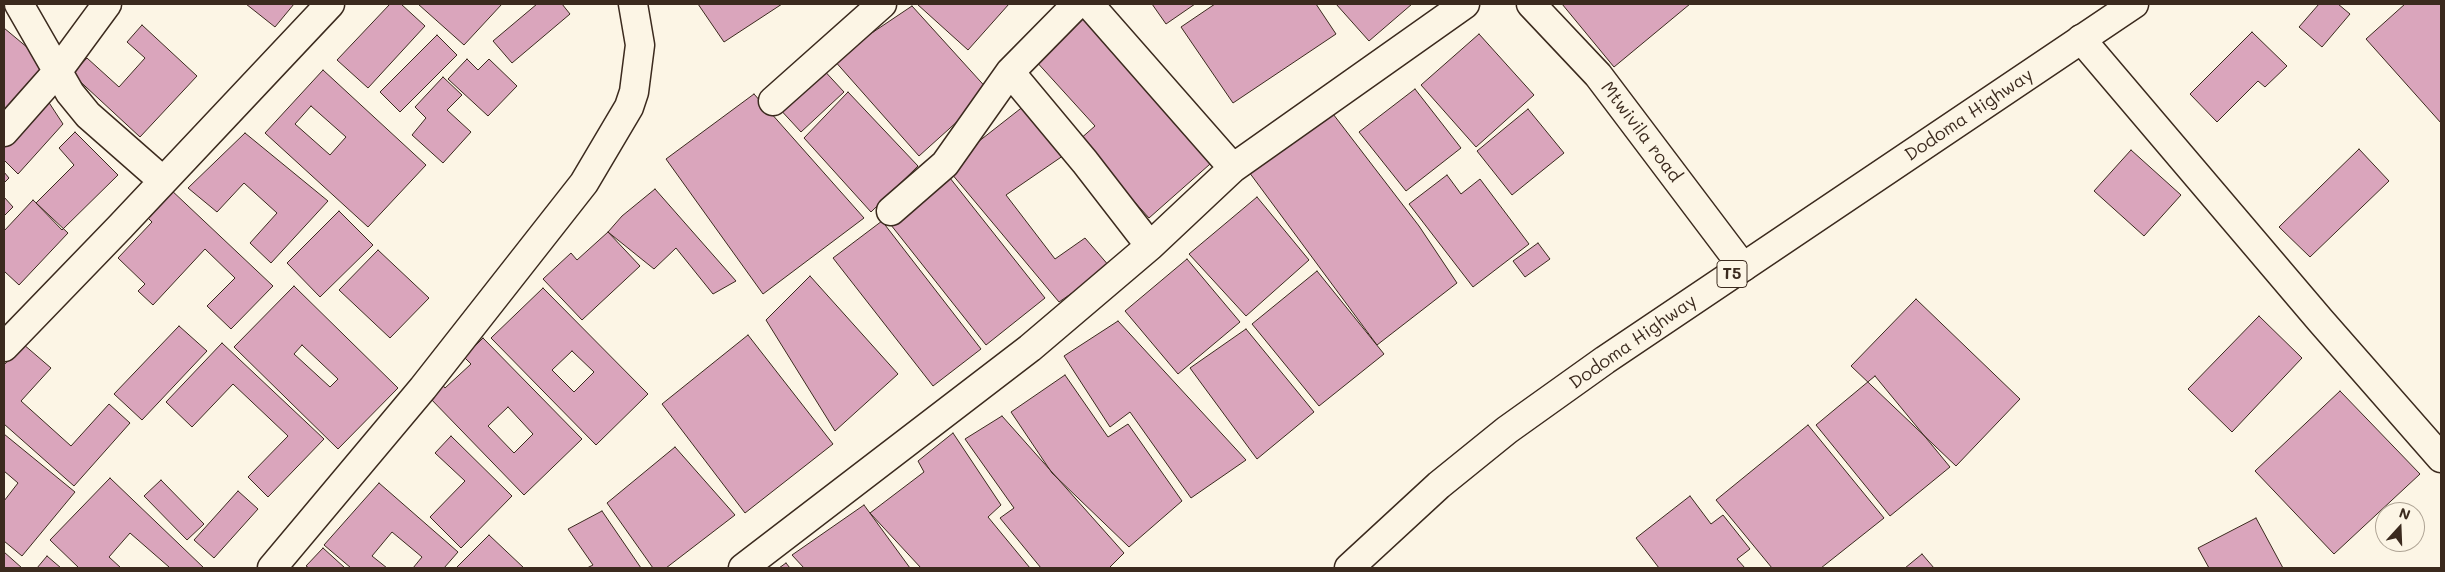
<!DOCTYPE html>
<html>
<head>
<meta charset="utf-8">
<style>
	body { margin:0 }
	#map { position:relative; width:2445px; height:572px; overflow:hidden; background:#fcf5e5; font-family:Mali,sans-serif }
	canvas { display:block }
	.frame { position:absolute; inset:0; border:5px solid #3b2a1e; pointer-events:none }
	.north { position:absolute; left:2375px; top:502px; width:50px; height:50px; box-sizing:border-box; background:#fcf5e5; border:1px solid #afa495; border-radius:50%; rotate:20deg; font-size:14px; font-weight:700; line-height:20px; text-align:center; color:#3b2a1e }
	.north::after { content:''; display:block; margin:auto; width:18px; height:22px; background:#3b2a1e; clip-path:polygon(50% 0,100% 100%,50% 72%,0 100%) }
</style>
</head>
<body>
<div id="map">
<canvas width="2445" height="572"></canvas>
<div class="frame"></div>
<div class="north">N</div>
</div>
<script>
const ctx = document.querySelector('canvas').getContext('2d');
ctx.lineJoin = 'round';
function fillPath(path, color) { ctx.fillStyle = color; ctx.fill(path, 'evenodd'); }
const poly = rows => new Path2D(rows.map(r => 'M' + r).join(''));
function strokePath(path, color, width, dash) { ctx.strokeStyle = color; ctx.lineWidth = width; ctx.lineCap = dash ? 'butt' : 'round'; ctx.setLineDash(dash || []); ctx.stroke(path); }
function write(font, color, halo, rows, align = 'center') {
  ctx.font = font + ' Mali,sans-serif'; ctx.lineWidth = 4; ctx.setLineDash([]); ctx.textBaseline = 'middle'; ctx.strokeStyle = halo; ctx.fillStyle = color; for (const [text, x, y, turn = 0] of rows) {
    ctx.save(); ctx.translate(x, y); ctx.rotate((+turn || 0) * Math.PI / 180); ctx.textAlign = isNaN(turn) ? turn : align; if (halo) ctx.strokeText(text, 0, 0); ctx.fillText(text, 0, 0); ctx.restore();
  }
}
const building = poly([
	[246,4,294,4,275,27,246,4],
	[390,4,401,4,425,26,368,88,337,60,390,4],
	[418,4,502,4,464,45,418,4],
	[537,4,562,4,570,14,512,63,493,41,537,4],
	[698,4,782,4,724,42,698,4],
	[917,4,1009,4,968,50,917,4],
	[1152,4,1195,4,1166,24,1152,4],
	[1215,4,1316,4,1336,34,1233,103,1181,27,1215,4],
	[1336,4,1412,4,1369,41,1336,4],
	[1562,4,1690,4,1614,67,1562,4],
	[2319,4,2338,4,2350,14,2322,47,2299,27,2319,4],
	[2405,4,2441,4,2441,123,2366,39,2405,4],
	[912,6,990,92,919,156,833,59,912,6],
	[1087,11,1218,157,1149,218,1079,140,1095,126,1034,59,1087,11],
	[142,25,197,76,140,137,72,74,87,58,119,87,145,58,127,42,142,25],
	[4,28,46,63,4,114,4,28],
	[2252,32,2287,66,2265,87,2258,81,2217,122,2190,94,2252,32],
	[1479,34,1534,95,1476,147,1421,85,1479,34],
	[437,35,457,55,400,112,380,92,437,35],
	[467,59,478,70,489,59,517,86,488,116,448,79,467,59],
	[820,66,844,92,801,132,777,106,820,66],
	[323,70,426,165,368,227,265,133,323,70],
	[311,106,346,137,330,155,295,124,311,106],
	[443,77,462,95,447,110,471,132,443,163,412,135,426,118,415,107,443,77],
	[1415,89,1461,148,1406,191,1359,132,1415,89],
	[848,92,918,166,871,212,804,138,848,92],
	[754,94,864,218,763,294,666,159,754,94],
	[46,98,63,124,18,174,4,160,4,143,46,98],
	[1029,102,1070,151,1006,195,1055,259,1085,238,1110,267,1059,302,946,167,1029,102],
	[1528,109,1564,153,1512,195,1477,151,1528,109],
	[1330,110,1419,226,1457,283,1377,345,1249,172,1330,110],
	[75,132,118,175,62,230,36,203,74,165,59,148,75,132],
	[245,133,328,201,271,263,250,243,277,213,244,183,217,212,188,188,245,133],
	[2359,149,2389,181,2310,257,2279,227,2359,149],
	[2131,150,2181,195,2144,236,2094,191,2131,150],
	[4,172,9,178,4,183,4,172],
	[946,173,1045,298,986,345,887,220,946,173],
	[1447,175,1461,194,1480,179,1529,244,1473,287,1409,204,1447,175],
	[169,188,273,286,231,329,207,306,235,278,205,249,153,305,138,291,145,284,118,258,152,222,144,214,169,188],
	[655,189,736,281,713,294,676,248,654,269,608,232,622,216,655,189],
	[4,197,13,207,4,216,4,197],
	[1257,197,1309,260,1246,316,1189,254,1257,197],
	[33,200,68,233,19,285,4,271,4,231,33,200],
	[339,211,373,245,320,297,287,263,339,211],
	[882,221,981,349,933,386,833,258,882,221],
	[608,232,640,266,582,320,543,279,571,253,577,260,608,232],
	[1538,243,1550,259,1525,277,1513,261,1538,243],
	[378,250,429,298,390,338,339,290,378,250],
	[1187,259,1240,322,1178,374,1125,311,1187,259],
	[1317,271,1384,354,1319,406,1252,324,1317,271],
	[810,276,898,374,835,431,766,320,810,276],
	[294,286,398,388,338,449,234,347,294,286],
	[302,345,338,379,330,387,294,354,302,345],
	[543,288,648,394,596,445,491,338,543,288],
	[572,351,594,372,574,392,552,370,572,351],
	[1916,299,2020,399,1956,466,1851,366,1916,299],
	[2259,316,2302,358,2232,432,2188,389,2259,316],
	[1118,321,1246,460,1191,498,1130,412,1110,427,1064,356,1118,321],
	[179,326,207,351,142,420,114,394,179,326],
	[1246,329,1314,412,1257,459,1190,368,1246,329],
	[748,335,833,444,745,513,662,404,748,335],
	[483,338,582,439,524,495,428,396,441,383,445,388,471,364,464,357,483,338],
	[508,407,533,434,514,453,488,426,508,407],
	[222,343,324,439,268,497,248,477,288,436,233,384,192,427,166,402,222,343],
	[23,344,51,368,21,401,71,446,109,404,130,423,74,486,4,424,4,365,23,344],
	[1065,375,1108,437,1128,424,1182,501,1129,547,1052,473,1011,412,1065,375],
	[1875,376,1950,467,1890,516,1816,425,1875,376],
	[2340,391,2420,474,2334,554,2255,471,2340,391],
	[1002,416,1124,553,1109,568,1041,568,1000,518,1014,508,965,439,1002,416],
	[1808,425,1884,518,1821,568,1772,568,1716,500,1808,425],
	[953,433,1001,505,988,517,1030,568,921,568,870,513,924,472,918,461,953,433],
	[4,434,75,492,22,556,4,541,4,501,18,483,4,471,4,434],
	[451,436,512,496,461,548,430,517,465,481,435,453,451,436],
	[675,447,735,515,666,568,653,568,607,503,675,447],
	[110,478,204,568,167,568,169,567,130,533,109,557,121,568,79,568,50,540,110,478],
	[161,480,204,524,187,540,144,496,161,480],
	[379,483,458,552,444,568,413,568,422,557,392,532,372,556,387,568,351,568,324,545,379,483],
	[238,491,258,509,214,558,194,540,238,491],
	[1690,496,1711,524,1723,515,1750,549,1737,559,1745,568,1659,568,1636,538,1690,496],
	[864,505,910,568,804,568,792,555,864,505],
	[602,511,641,568,587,568,593,565,568,529,602,511],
	[2256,518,2283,568,2209,568,2198,548,2256,518],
	[489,535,524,568,456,568,489,535],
	[323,548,345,568,309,568,306,566,323,548],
	[4,552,22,568,4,568,4,552],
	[1922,554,1934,568,1905,568,1922,554],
	[47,556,61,568,37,568,47,556],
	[786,563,790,568,779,568,786,563]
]);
fillPath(building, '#daa5bc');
strokePath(building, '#3b2a1e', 1);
const minor = poly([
	[19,4,70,93,88,115,162,180],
	[1089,4,1233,168],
	[1531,4,1598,75,1743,267],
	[2081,39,2320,320,2441,458],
	[1010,72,1085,162,1150,246],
	[773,101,882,4],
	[4,132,57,72,107,4],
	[891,211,945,164,1010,72,1077,4],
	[4,347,120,227,330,4],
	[272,568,423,388,584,183,629,107,634,92,640,45,633,4],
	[743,568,1030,348,1150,246,1233,168,1465,4]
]);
const highway = poly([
	[1349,568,1439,485,1507,430,1605,360,2134,4]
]);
strokePath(minor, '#3b2a1e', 31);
strokePath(highway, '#3b2a1e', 31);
strokePath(minor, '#fcf5e5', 28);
strokePath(highway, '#fcf5e5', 28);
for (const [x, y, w] of [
	[1732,274,30]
]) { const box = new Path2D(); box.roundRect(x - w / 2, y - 13.5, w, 27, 4); ctx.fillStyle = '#fcf5e5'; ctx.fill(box); strokePath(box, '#3b2a1e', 1); }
write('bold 16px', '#3b2a1e', null, [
	["T5",1732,274]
]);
write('18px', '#3b2a1e', '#fcf5e5', [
	["Dodoma Highway",1969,115,-34],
	["Mtwivila road",1641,132,53],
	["Dodoma Highway",1633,342,-35]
]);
</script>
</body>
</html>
